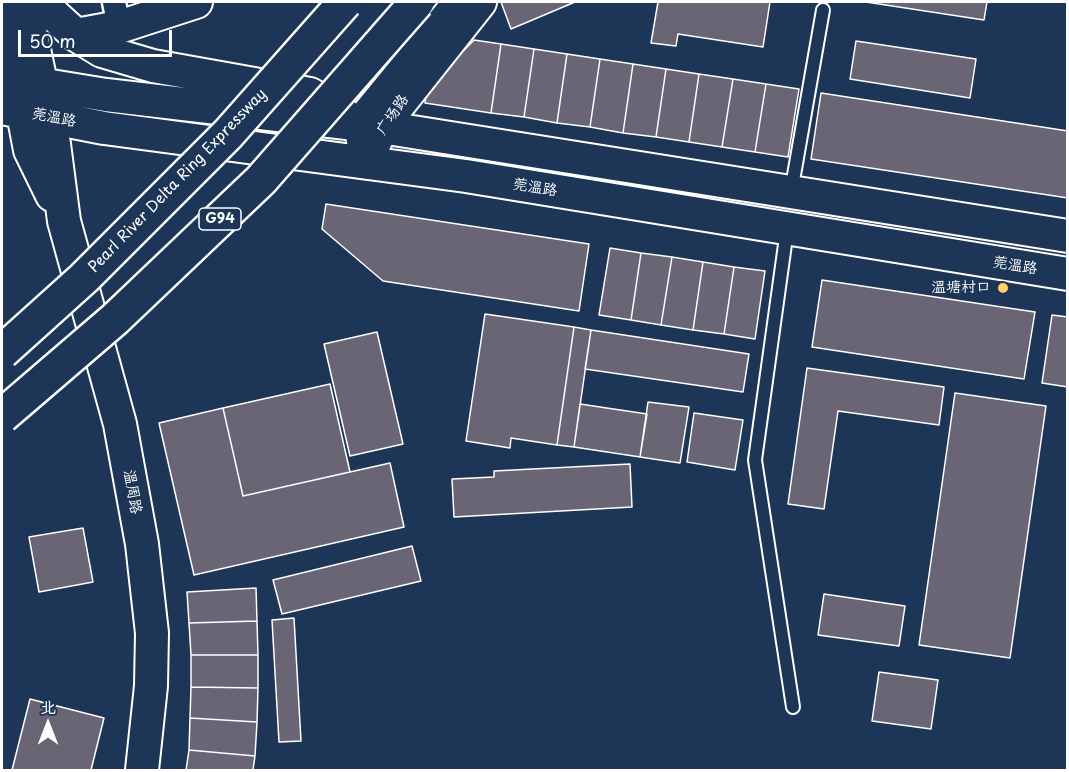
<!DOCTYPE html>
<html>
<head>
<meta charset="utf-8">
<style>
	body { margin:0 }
	#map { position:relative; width:1069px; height:772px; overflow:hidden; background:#1d3557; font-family:"Playpen Sans","LXGW WenKai TC",sans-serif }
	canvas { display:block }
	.frame { position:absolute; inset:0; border:3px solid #fff; pointer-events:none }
	.north { position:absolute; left:18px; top:694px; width:60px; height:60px; -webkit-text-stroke:4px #1d3557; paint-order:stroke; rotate:0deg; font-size:16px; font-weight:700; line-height:24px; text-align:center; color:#fff }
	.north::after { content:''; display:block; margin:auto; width:21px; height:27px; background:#fff; clip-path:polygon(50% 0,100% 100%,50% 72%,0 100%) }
	.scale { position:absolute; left:18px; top:30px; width:154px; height:27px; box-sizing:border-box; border:3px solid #fff; border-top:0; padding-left:8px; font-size:18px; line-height:21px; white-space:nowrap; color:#fff; -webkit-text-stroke:4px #1d3557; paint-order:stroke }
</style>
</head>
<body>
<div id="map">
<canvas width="1069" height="772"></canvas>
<div class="frame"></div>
<div class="north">北</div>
<div class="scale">50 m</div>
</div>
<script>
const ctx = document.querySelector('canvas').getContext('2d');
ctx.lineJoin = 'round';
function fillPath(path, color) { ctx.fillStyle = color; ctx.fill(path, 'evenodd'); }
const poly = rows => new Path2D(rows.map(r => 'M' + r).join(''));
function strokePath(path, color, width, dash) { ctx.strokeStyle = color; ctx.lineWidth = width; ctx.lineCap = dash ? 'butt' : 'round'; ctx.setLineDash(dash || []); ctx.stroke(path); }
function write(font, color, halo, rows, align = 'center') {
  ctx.font = font + ' "Playpen Sans","LXGW WenKai TC",sans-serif'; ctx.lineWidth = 4.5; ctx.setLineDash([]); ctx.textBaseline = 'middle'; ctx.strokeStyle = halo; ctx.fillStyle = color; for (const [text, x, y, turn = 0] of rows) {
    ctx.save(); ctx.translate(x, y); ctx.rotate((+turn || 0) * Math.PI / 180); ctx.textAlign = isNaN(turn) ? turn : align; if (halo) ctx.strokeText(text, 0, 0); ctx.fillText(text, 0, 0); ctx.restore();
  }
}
const building = poly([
	[501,2,575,2,511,29,501,2],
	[658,2,770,2,763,47,678,34,676,46,651,43,658,2],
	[866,2,987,2,984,20,866,2],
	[474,40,501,44,491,113,425,103,427,88,474,40],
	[856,41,976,59,970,98,850,79,856,41],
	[501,44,534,49,524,117,491,113,501,44],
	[534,49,567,54,557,123,524,117,534,49],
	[567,54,600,59,590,127,557,123,567,54],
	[600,59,633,64,623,133,590,127,600,59],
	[633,64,666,69,656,137,623,133,633,64],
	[666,69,699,74,689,142,656,137,666,69],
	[699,74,733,79,722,147,689,142,699,74],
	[733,79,766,84,755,152,722,147,733,79],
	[766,84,799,89,788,157,755,152,766,84],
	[821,93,1068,131,1068,198,811,159,821,93],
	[326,204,589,244,579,311,383,281,322,229,326,204],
	[610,248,641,253,631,320,599,315,610,248],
	[641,253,672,257,661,325,631,320,641,253],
	[672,257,703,262,693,330,661,325,672,257],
	[703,262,734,267,724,334,693,330,703,262],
	[734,267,765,271,755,339,724,334,734,267],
	[822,280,1035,312,1024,379,812,347,822,280],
	[485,314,574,327,557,445,511,438,510,448,466,441,485,314],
	[1052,315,1068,317,1068,387,1042,383,1052,315],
	[574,327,591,330,574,447,557,445,574,327],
	[591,330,749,354,743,392,585,369,591,330],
	[377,332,403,444,350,456,324,344,377,332],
	[807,368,944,387,939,425,838,411,824,509,788,504,807,368],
	[330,384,350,472,243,496,223,408,330,384],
	[955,393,1046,406,1010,658,919,645,955,393],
	[648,402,689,407,680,463,640,457,648,402],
	[580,404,647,414,640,457,574,447,580,404],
	[223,408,243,496,390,463,404,527,194,575,159,423,223,408],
	[694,413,743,420,735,470,687,462,694,413],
	[630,464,632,507,454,517,452,479,494,477,494,471,630,464],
	[83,528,93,582,39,592,29,537,83,528],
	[412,546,421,581,282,614,273,580,412,546],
	[256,588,257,621,189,623,187,592,256,588],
	[824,594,905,606,899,646,818,635,824,594],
	[294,618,301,741,279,742,272,620,294,618],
	[257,621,258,655,191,655,189,623,257,621],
	[191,655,258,655,258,688,191,687,191,655],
	[879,672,938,680,931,729,872,721,879,672],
	[191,687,258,688,257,722,190,718,191,687],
	[30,699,104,718,91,770,12,770,30,699],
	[190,718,257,722,255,756,189,750,190,718],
	[189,750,255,756,253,770,186,770,189,750]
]);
fillPath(building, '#696574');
strokePath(building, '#fff', 1.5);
const lane = poly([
	[791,192,823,10],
	[787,230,755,460,793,707]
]);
const street = poly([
	[114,2,119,27]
]);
const secondary = poly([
	[2,2,30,150,52,195],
	[24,2,54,144,64,221,120,424,142,544,152,633,151,686,142,770],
	[44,2,54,15,76,35,102,51,153,66,310,94,349,118],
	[460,2,360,124,367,163,381,127,480,2],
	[76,35,119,27,196,2],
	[2,78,106,95,381,127,1068,236],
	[2,108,104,128,466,176,1068,274]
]);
strokePath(lane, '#fff', 16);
strokePath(street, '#fff', 27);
strokePath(secondary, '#fff', 36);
strokePath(lane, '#1d3557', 12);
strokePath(street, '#1d3557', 22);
strokePath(secondary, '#1d3557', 32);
const highwayBridge = poly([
	[2,352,84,278,228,134,345,2],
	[2,416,115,319,261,180,417,2]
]);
strokePath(highwayBridge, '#fff', 38, []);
strokePath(highwayBridge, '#1d3557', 33);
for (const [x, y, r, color] of [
	[1003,288,6,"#ffd166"]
]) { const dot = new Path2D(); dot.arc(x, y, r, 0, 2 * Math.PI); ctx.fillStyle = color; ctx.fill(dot); strokePath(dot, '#1d3557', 2); }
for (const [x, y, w] of [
	[220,219,42]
]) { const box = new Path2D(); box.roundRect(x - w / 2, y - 11, w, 22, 4.5); ctx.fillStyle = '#1d3557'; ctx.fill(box); strokePath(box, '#fff', 1.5); }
write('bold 14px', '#fff', null, [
	["G94",220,219]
]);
write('15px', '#fff', '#1d3557', [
	["广场路",393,115,-56],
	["莞温路",54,118,11],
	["Pearl River Delta Ring Expressway",178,181,-46],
	["莞温路",535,188,9],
	["莞温路",1015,266,9],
	["温周路",132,492,80]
]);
write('15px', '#fff', '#1d3557', [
	["温塘村口",991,288]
], 'right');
</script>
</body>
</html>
